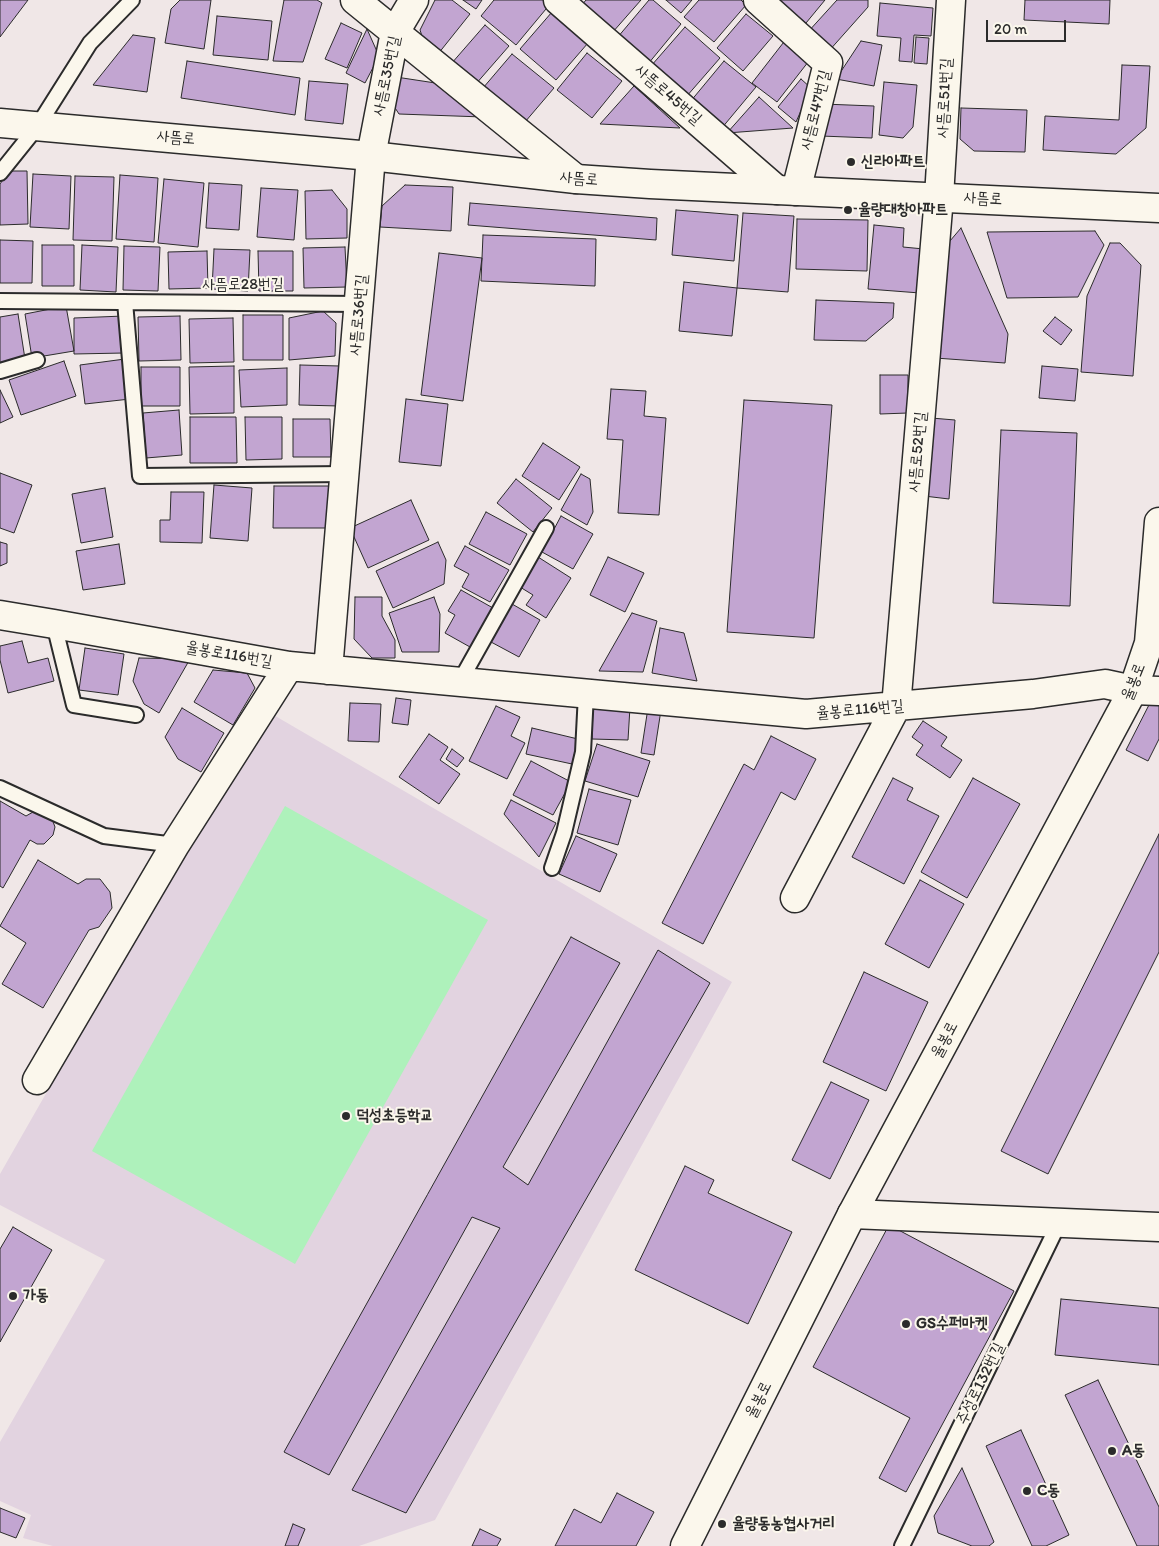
<!DOCTYPE html>
<html>
<head>
<meta charset="utf-8">
<style>
	body { margin:0 }
	#map { position:relative; width:1159px; height:1546px; overflow:hidden; background:#f0e7e7; font-family:Itim,sans-serif }
	canvas { display:block }
	.scale { position:absolute; left:986px; top:20px; width:80px; height:22px; box-sizing:border-box; border:2px solid #2b2b2b; border-top:0; padding-left:6px; font-size:15px; line-height:18px; white-space:nowrap; color:#2b2b2b; -webkit-text-stroke:4px #fbf7ec; paint-order:stroke }
</style>
</head>
<body>
<div id="map">
<canvas width="1159" height="1546"></canvas>
<div class="scale">20 m</div>
</div>
<script>
const ctx = document.querySelector('canvas').getContext('2d');
ctx.lineJoin = 'round';
function fillPath(path, color) { ctx.fillStyle = color; ctx.fill(path, 'evenodd'); }
const poly = rows => new Path2D(rows.map(r => 'M' + r).join(''));
function strokePath(path, color, width, dash) { ctx.strokeStyle = color; ctx.lineWidth = width; ctx.lineCap = dash ? 'butt' : 'round'; ctx.setLineDash(dash || []); ctx.stroke(path); }
function write(font, color, halo, rows, align = 'center') {
  ctx.font = font + ' Itim,"Poor Story",sans-serif'; ctx.lineWidth = 4; ctx.setLineDash([]); ctx.textBaseline = 'middle'; ctx.strokeStyle = halo; ctx.fillStyle = color; for (const [text, x, y, turn = 0] of rows) {
    ctx.save(); ctx.translate(x, y); ctx.rotate((+turn || 0) * Math.PI / 180); ctx.textAlign = isNaN(turn) ? turn : align; if (halo) ctx.strokeText(text, 0, 0); ctx.fillText(text, 0, 0); ctx.restore();
  }
}
fillPath(poly([
	[265,710,732,982,435,1520,359,1546,53,1546,23,1538,31,1515,0,1501,0,1442,105,1260,0,1205,0,1174]
]), '#e2d3e0');
fillPath(poly([
	[285,806,488,920,295,1264,92,1151]
]), '#aef1bb');
const building = poly([
	[0,0,28,0,0,37,0,0],
	[180,0,211,0,204,49,165,43,171,9,180,0],
	[284,0,317,0,322,3,303,62,273,61,284,0],
	[435,0,452,0,470,14,438,54,424,42,420,30,435,0],
	[463,0,482,0,476,9,463,0],
	[494,0,548,0,551,3,516,45,481,16,494,0],
	[586,0,641,0,612,33,581,6,586,0],
	[649,0,653,0,681,24,648,64,617,38,649,0],
	[666,0,692,0,681,13,666,0],
	[699,0,741,0,746,5,714,42,684,17,699,0],
	[777,0,825,0,806,23,777,0],
	[837,0,868,0,868,7,828,52,807,33,837,0],
	[1025,0,1110,0,1109,24,1024,20,1025,0],
	[880,3,933,8,931,36,914,35,912,62,899,61,901,38,877,36,880,3],
	[552,12,588,43,556,80,520,49,552,12],
	[746,14,773,36,743,71,717,48,746,14],
	[217,16,272,21,268,60,213,55,217,16],
	[341,23,362,33,347,68,325,59,341,23],
	[485,25,509,46,475,85,451,64,485,25],
	[685,27,720,58,686,97,651,66,685,27],
	[367,29,379,56,365,83,346,73,367,29],
	[133,35,155,38,147,92,93,85,133,35],
	[916,37,929,38,927,64,914,63,916,37],
	[787,38,812,57,777,102,752,83,787,38],
	[861,41,882,45,874,86,836,79,861,41],
	[587,53,622,81,592,118,557,90,587,53],
	[512,54,554,88,525,122,483,88,512,54],
	[187,61,300,78,295,115,181,98,187,61],
	[724,61,756,87,721,129,690,102,724,61],
	[1122,65,1150,66,1146,128,1116,154,1043,150,1045,116,1119,120,1122,65],
	[396,77,442,84,483,117,399,114,388,97,396,77],
	[801,79,811,88,796,122,778,107,801,79],
	[309,81,348,84,343,124,305,120,309,81],
	[884,82,917,85,913,127,903,138,879,135,884,82],
	[634,86,680,128,600,124,634,86],
	[759,97,793,128,727,133,759,97],
	[823,104,874,106,872,138,821,136,823,104],
	[961,108,1027,110,1025,152,974,151,960,139,961,108],
	[9,171,27,171,28,224,0,225,0,184,9,171],
	[33,174,71,176,69,229,30,227,33,174],
	[120,175,158,178,154,242,116,239,120,175],
	[75,176,114,177,112,241,73,240,75,176],
	[164,179,204,183,198,247,158,243,164,179],
	[209,183,242,185,239,230,206,228,209,183],
	[405,185,453,187,451,231,380,227,382,206,405,185],
	[261,188,298,190,294,240,257,237,261,188],
	[332,190,347,209,347,238,306,239,305,191,332,190],
	[470,203,657,218,656,240,468,225,470,203],
	[676,210,738,215,734,261,672,255,676,210],
	[743,213,794,216,788,292,737,288,743,213],
	[797,219,868,220,867,271,796,269,797,219],
	[874,225,904,228,903,247,924,249,920,293,868,289,874,225],
	[961,228,1008,334,1005,363,935,358,944,248,961,228],
	[1095,231,1104,245,1078,297,1007,298,987,232,1095,231],
	[483,235,596,239,595,286,481,281,483,235],
	[0,240,33,241,32,283,0,283,0,240],
	[1110,243,1120,243,1141,265,1133,376,1081,372,1087,296,1110,243],
	[42,245,74,245,74,286,42,286,42,245],
	[82,245,118,247,116,292,80,290,82,245],
	[124,246,160,247,158,291,123,290,124,246],
	[345,247,347,287,304,288,303,248,345,247],
	[214,249,250,250,248,291,212,289,214,249],
	[207,251,208,288,169,289,168,252,207,251],
	[258,251,293,251,293,291,259,291,258,251],
	[439,253,482,258,463,401,421,395,439,253],
	[684,282,737,288,732,336,679,331,684,282],
	[816,300,894,303,893,318,866,341,814,340,816,300],
	[66,306,74,351,32,358,25,314,66,306],
	[323,311,336,323,335,356,289,360,289,318,323,311],
	[18,314,25,359,0,363,0,317,18,314],
	[243,315,283,315,283,360,243,360,243,315],
	[124,316,124,353,74,354,74,318,124,316],
	[180,316,181,360,139,361,138,317,180,316],
	[1055,317,1072,330,1061,345,1043,331,1055,317],
	[233,318,234,362,190,363,189,319,233,318],
	[125,359,130,399,85,404,80,365,125,359],
	[64,361,76,396,21,415,9,380,64,361],
	[300,365,340,366,339,406,299,405,300,365],
	[234,366,234,413,190,414,189,367,234,366],
	[1042,366,1078,369,1075,401,1039,398,1042,366],
	[141,367,180,367,180,406,141,406,141,367],
	[287,368,287,405,241,407,239,370,287,368],
	[880,375,908,375,908,413,880,414,880,375],
	[611,389,646,391,644,416,666,418,659,515,618,513,623,440,607,439,611,389],
	[0,390,13,417,0,423,0,390],
	[406,399,448,404,441,466,399,462,406,399],
	[744,400,832,405,814,638,727,632,744,400],
	[179,410,182,455,146,458,143,413,179,410],
	[190,417,236,417,237,463,190,463,190,417],
	[245,417,282,417,282,459,246,460,245,417],
	[931,418,955,420,949,499,924,496,931,418],
	[293,419,330,419,331,457,293,457,293,419],
	[1001,430,1077,433,1070,606,993,603,1001,430],
	[543,443,580,467,559,500,522,476,543,443],
	[0,473,32,485,14,533,0,528,0,473],
	[581,474,590,479,593,512,587,525,561,510,581,474],
	[516,479,552,508,533,532,497,503,516,479],
	[214,485,252,488,248,541,210,538,214,485],
	[274,486,329,486,329,528,273,528,274,486],
	[105,488,113,537,81,543,72,494,105,488],
	[171,492,204,492,202,543,160,542,160,520,170,520,171,492],
	[411,500,429,540,368,568,350,528,411,500],
	[486,512,527,534,510,565,469,544,486,512],
	[561,516,593,534,573,569,542,552,561,516],
	[0,542,7,544,7,563,0,566,0,542],
	[438,542,446,560,444,584,393,608,376,571,438,542],
	[119,544,125,584,83,590,76,551,119,544],
	[465,546,509,570,490,602,462,587,469,574,454,566,465,546],
	[538,557,571,578,546,618,526,605,533,595,520,587,538,557],
	[608,557,644,573,625,612,590,595,608,557],
	[461,590,493,608,470,647,445,633,455,615,448,611,461,590],
	[355,597,382,597,382,616,395,640,395,658,372,658,354,639,355,597],
	[434,597,440,614,439,652,402,652,389,613,434,597],
	[512,604,540,620,519,657,491,642,512,604],
	[632,613,657,621,643,672,599,671,632,613],
	[660,628,684,633,697,681,652,673,660,628],
	[22,641,28,663,48,658,54,681,8,693,0,660,0,646,22,641],
	[85,648,124,654,118,695,79,690,85,648],
	[139,658,190,659,159,713,144,704,133,681,139,658],
	[213,670,247,673,255,688,233,725,194,702,213,670],
	[396,698,411,700,408,725,392,723,396,698],
	[1152,699,1159,703,1159,739,1148,761,1126,750,1152,699],
	[350,703,381,704,379,742,348,741,350,703],
	[496,706,520,717,511,736,525,743,507,779,469,761,496,706],
	[593,706,630,707,628,740,592,739,593,706],
	[182,708,224,733,201,772,178,759,165,737,182,708],
	[648,708,661,710,654,755,641,753,648,708],
	[923,721,947,737,941,746,962,760,950,778,916,755,923,745,912,737,923,721],
	[532,728,578,739,572,764,526,754,532,728],
	[429,734,448,747,440,760,460,774,439,804,399,777,429,734],
	[771,736,816,759,795,800,781,792,703,944,662,923,744,764,754,770,771,736],
	[597,744,650,761,638,797,585,781,597,744],
	[452,749,464,758,457,767,446,759,452,749],
	[531,761,571,782,553,815,513,795,531,761],
	[893,778,913,788,907,800,939,816,904,884,852,857,893,778],
	[973,778,1020,804,967,898,921,872,973,778],
	[589,789,631,800,618,845,577,833,589,789],
	[511,800,556,823,539,857,504,814,511,800],
	[0,801,26,816,33,812,45,813,52,819,55,827,53,835,44,844,37,844,30,840,3,888,0,886,0,801],
	[1159,834,1159,952,1048,1174,1001,1151,1159,834],
	[576,836,617,854,600,892,559,874,576,836],
	[38,860,78,884,86,879,100,879,110,892,112,908,99,927,89,930,43,1008,2,984,26,943,0,926,38,860],
	[920,880,964,904,929,968,885,944,920,880],
	[571,937,620,963,503,1167,528,1185,658,950,710,983,406,1513,352,1490,500,1228,472,1217,329,1475,284,1452,571,937],
	[864,972,928,1002,886,1091,823,1062,864,972],
	[831,1082,869,1100,830,1179,792,1160,831,1082],
	[685,1166,714,1180,708,1193,792,1232,748,1324,635,1270,685,1166],
	[889,1225,1014,1291,906,1492,879,1478,910,1418,813,1367,889,1225],
	[13,1227,52,1250,0,1342,0,1249,13,1227],
	[1061,1299,1159,1308,1159,1365,1055,1355,1061,1299],
	[1098,1380,1159,1507,1159,1546,1137,1546,1065,1395,1098,1380],
	[1021,1430,1069,1535,1046,1546,1032,1546,986,1446,1021,1430],
	[962,1468,994,1542,989,1546,972,1546,938,1533,934,1516,962,1468],
	[617,1493,654,1512,636,1546,555,1546,574,1509,601,1523,617,1493],
	[0,1508,25,1518,16,1538,0,1532,0,1508],
	[293,1524,305,1529,298,1546,285,1546,293,1524],
	[480,1529,501,1539,497,1546,472,1546,480,1529]
]);
fillPath(building, '#c2a5d1');
strokePath(building, '#2b2b2b', 1);
const lane = poly([
	[0,173,37,127,90,43,132,0],
	[0,301,360,304],
	[125,302,140,476,345,474],
	[0,371,37,360],
	[54,624,74,705,136,715],
	[459,683,546,528],
	[0,788,104,836,175,845],
	[552,868,564,833,583,752,586,694],
	[902,1546,1059,1223]
]);
const street = poly([
	[355,0,576,179],
	[558,0,777,190],
	[758,0,828,63,796,191],
	[0,615,54,624,289,666,806,714,1033,694,1105,684,1133,690,1159,691],
	[328,670,371,156,395,32,414,0],
	[795,898,896,707,939,197,951,0],
	[37,1080,175,845,289,666],
	[852,1214,1159,1227]
]);
const secondary = poly([
	[0,123,371,156,576,179,650,184,1159,208],
	[685,1546,852,1214,1133,690,1149,643,1159,522]
]);
strokePath(lane, '#2b2b2b', 18);
strokePath(street, '#2b2b2b', 31);
strokePath(secondary, '#2b2b2b', 31);
strokePath(lane, '#fbf7ec', 14);
strokePath(street, '#fbf7ec', 28);
strokePath(secondary, '#fbf7ec', 28);
for (const [x, y, r, color] of [
	[851,162,5,"#2b2b2b"],
	[848,210,5,"#2b2b2b"],
	[346,1116,5,"#2b2b2b"],
	[13,1296,5,"#2b2b2b"],
	[906,1324,5,"#2b2b2b"],
	[1112,1451,5,"#2b2b2b"],
	[1027,1491,5,"#2b2b2b"],
	[722,1524,5,"#2b2b2b"]
]) { const dot = new Path2D(); dot.arc(x, y, r, 0, 2 * Math.PI); ctx.fillStyle = color; ctx.fill(dot); strokePath(dot, '#fbf7ec', 2); }
write('16px', '#2b2b2b', '#fbf7ec', [
	["사뜸로35번길",387,76,-78],
	["사뜸로45번길",668,95,41],
	["사뜸로51번길",945,98,-87],
	["사뜸로47번길",816,110,-76],
	["사뜸로",176,138,5],
	["사뜸로",579,179,5],
	["사뜸로",983,199,3],
	["사뜸로28번길",243,285],
	["사뜸로36번길",359,315,-85],
	["사뜸로52번길",918,452,-85],
	["율봉로116번길",229,655,10],
	["율봉로",1134,682,-68],
	["율봉로116번길",860,710,-5],
	["율봉로",945,1040,-62],
	["주성로132번길",981,1384,-64],
	["율봉로",759,1400,-63]
]);
write('bold 16px', '#2b2b2b', '#fbf7ec', [
	["신라아파트",861,162],
	["율량대창아파트",858,210],
	["덕성초등학교",356,1116],
	["가동",23,1296],
	["GS수퍼마켓",916,1324],
	["A동",1122,1451],
	["C동",1037,1491],
	["율량동농협사거리",732,1524]
], 'left');
</script>
</body>
</html>
